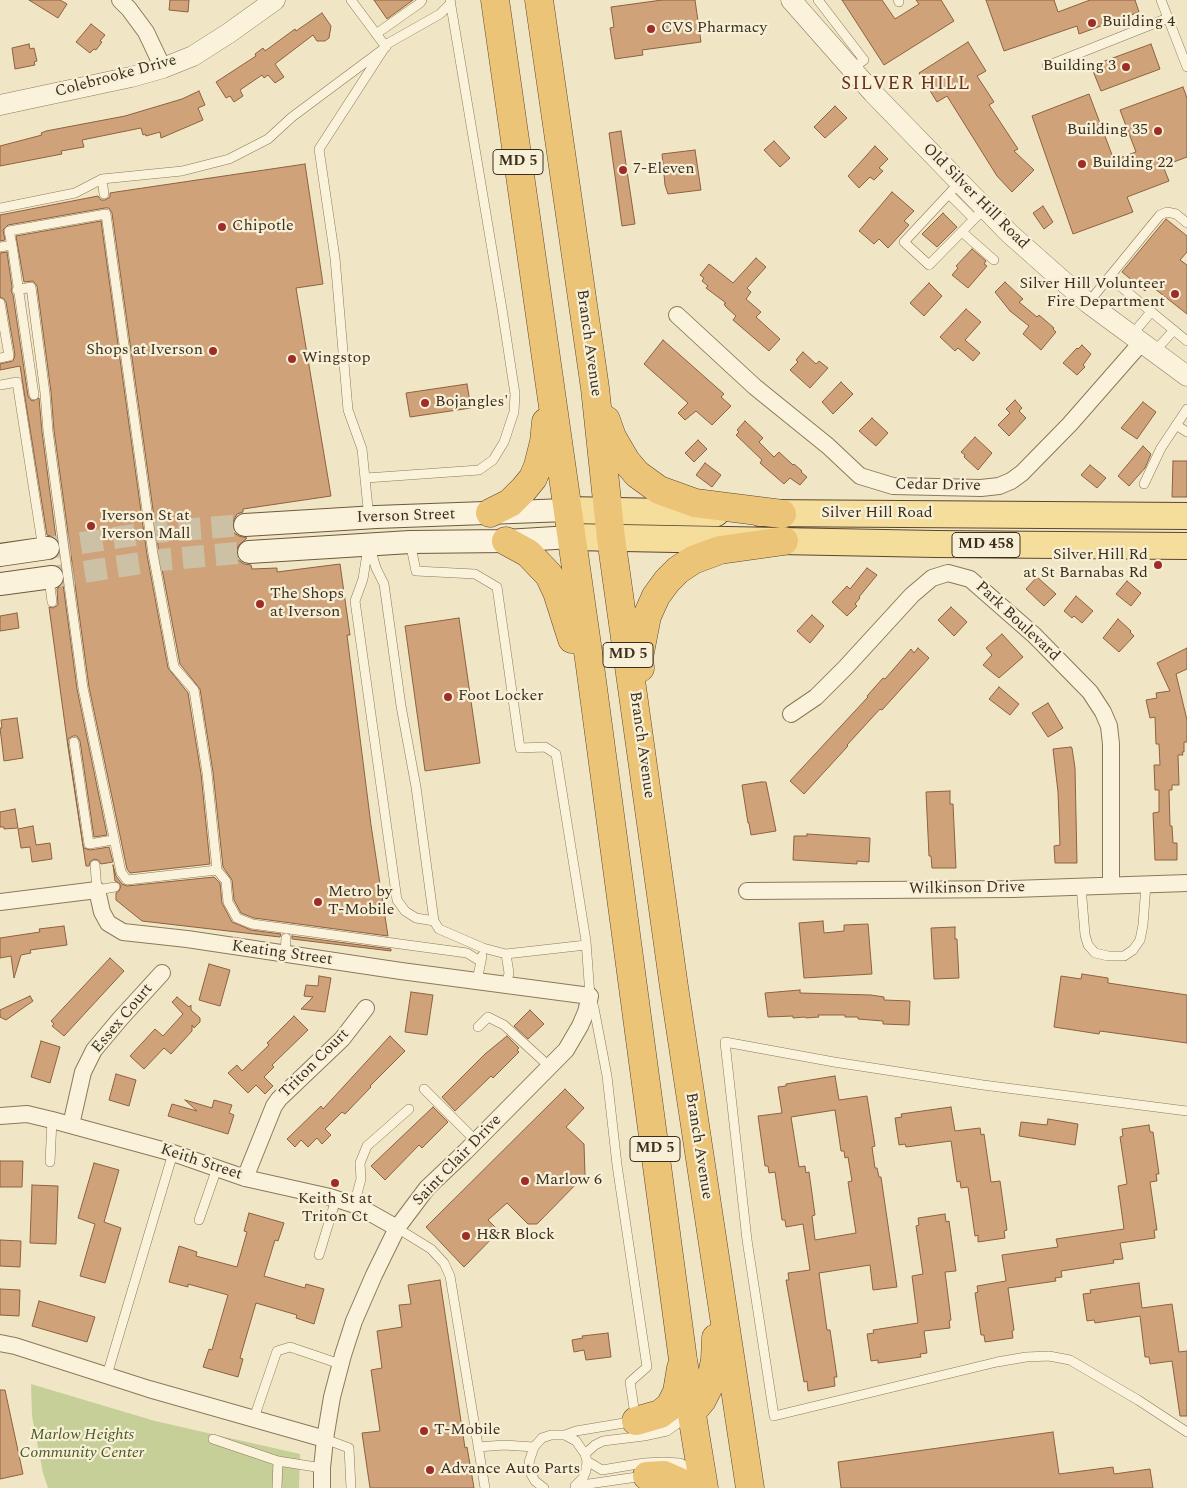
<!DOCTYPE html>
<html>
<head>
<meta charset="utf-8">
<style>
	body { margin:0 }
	canvas { display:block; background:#f0e6c5 }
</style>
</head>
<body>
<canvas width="1187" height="1488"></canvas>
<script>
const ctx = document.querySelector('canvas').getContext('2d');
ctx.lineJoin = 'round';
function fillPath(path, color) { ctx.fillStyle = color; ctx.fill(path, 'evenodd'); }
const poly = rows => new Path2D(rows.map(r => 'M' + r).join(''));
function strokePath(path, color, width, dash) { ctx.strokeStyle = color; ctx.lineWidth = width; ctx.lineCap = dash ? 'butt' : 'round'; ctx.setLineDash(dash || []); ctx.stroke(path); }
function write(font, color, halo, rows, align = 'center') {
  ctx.font = font + ' Spectral,serif'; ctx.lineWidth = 4.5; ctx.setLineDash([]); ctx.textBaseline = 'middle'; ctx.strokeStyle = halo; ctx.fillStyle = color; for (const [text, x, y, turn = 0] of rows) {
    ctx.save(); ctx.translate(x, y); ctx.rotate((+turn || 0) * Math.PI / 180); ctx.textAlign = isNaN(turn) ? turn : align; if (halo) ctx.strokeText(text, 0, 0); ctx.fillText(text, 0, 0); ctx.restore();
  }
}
fillPath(poly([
	[31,1384,155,1421,300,1454,299,1488,48,1488,43,1473,32,1416]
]), '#c6cf98');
const building = poly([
	[29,0,60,0,67,4,58,18,29,0],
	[170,0,189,0,188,12,169,10,170,0],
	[374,0,413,0,387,19,374,0],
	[662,0,695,0,701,42,642,50,643,55,615,59,610,28,614,27,611,7,662,0],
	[842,0,882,0,895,19,919,4,916,0,941,0,954,21,884,65,842,0],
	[986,0,1054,0,1058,12,1090,0,1135,0,1139,12,1079,34,1077,26,1004,51,986,0],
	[322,13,331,26,329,38,325,41,317,41,313,35,275,64,284,77,275,83,268,75,264,78,262,75,240,90,243,96,234,102,230,96,226,98,216,82,256,56,255,54,263,48,265,51,295,29,296,31,322,13],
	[91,24,105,35,100,41,102,42,96,50,94,49,90,53,76,42,91,24],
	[968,42,986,71,977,76,994,102,989,105,1018,149,1014,151,1034,170,1012,192,997,176,947,96,937,102,919,73,968,42],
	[29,44,30,49,34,48,37,61,34,62,35,65,15,69,12,48,29,44],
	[1151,44,1160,69,1101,91,1091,66,1151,44],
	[1183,87,1187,98,1187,157,1163,166,1169,181,1127,197,1133,212,1073,234,1032,116,1089,94,1114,160,1136,152,1120,110,1183,87],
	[199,91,205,105,198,108,203,120,161,138,160,132,146,136,145,134,143,135,141,128,82,140,84,147,61,151,62,154,0,166,0,146,42,135,41,133,46,131,125,116,182,99,199,91],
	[835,106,847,118,825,138,814,127,835,106],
	[621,131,635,224,622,226,609,133,621,131],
	[774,141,790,158,780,167,764,150,774,141],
	[875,146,888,159,879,168,883,171,874,180,870,177,859,188,848,176,875,146],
	[695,150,701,190,668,194,665,185,662,154,695,150],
	[305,164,323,284,296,288,331,496,243,509,243,512,237,514,234,519,232,526,234,533,239,536,247,538,238,546,236,553,238,560,244,564,251,565,252,569,277,568,277,572,340,564,350,635,347,635,371,825,388,936,254,918,241,913,234,900,232,880,223,867,213,772,200,689,180,664,159,553,112,213,109,208,105,208,8,225,3,230,5,240,0,241,0,215,98,196,101,200,105,200,110,197,110,193,116,192,305,164],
	[892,192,914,211,904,221,909,225,888,248,879,239,874,244,859,231,892,192],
	[1043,206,1053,222,1044,229,1033,213,1043,206],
	[943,213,957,227,937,247,922,234,943,213],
	[1166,219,1187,236,1187,252,1180,260,1187,265,1187,314,1150,285,1145,291,1122,272,1166,219],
	[101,221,147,555,168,668,188,693,201,774,210,864,130,873,127,869,89,687,54,430,51,392,37,286,33,281,24,282,16,236,101,221],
	[972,249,986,261,984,264,987,266,968,288,952,275,958,268,956,266,972,249],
	[7,252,12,287,11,291,13,295,28,396,32,401,39,398,42,432,56,538,47,535,20,366,0,370,0,364,13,361,15,355,6,302,4,299,0,297,0,253,7,252],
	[756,258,766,267,747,288,751,292,746,299,761,312,756,317,780,339,769,351,733,320,736,316,726,307,724,304,726,303,706,288,708,286,702,281,704,278,700,275,709,264,733,283,756,258],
	[1005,282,1023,299,1019,302,1037,317,1039,315,1054,328,1053,329,1056,332,1041,350,1023,334,1029,326,1010,311,995,292,1005,282],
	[929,283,942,296,924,316,910,303,929,283],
	[966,309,981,322,965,340,980,353,973,361,958,348,955,351,940,337,966,309],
	[663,340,724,394,721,397,731,406,712,425,696,411,685,420,678,413,688,403,644,364,663,340],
	[1082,345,1091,354,1083,365,1085,367,1077,375,1063,363,1077,348,1078,349,1082,345],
	[803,352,816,364,819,361,828,368,810,388,790,370,798,362,796,360,803,352],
	[841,382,853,394,833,414,822,402,841,382],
	[467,384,471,408,410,417,406,393,467,384],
	[1015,400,1022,408,1019,411,1026,418,1009,436,998,425,1010,413,1006,409,1015,400],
	[1143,402,1156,412,1137,439,1121,428,1143,402],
	[872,418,888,433,876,446,859,431,872,418],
	[745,421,763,438,759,442,774,457,779,452,793,465,794,464,802,471,801,472,807,477,800,485,790,478,784,484,760,463,762,460,736,435,739,432,737,430,745,421],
	[975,437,992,453,978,470,964,457,965,455,961,452,975,437],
	[698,440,707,449,694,462,685,453,698,440],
	[1143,446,1151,454,1145,468,1129,486,1118,476,1143,446],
	[1173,461,1187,461,1187,497,1172,497,1173,461],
	[705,463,721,475,712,487,696,475,705,463],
	[1090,465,1106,478,1097,488,1081,475,1090,465],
	[867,568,877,575,859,597,860,598,855,604,857,606,847,616,832,602,847,586,850,589,867,568],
	[1037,577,1056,594,1044,606,1026,589,1037,577],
	[1127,581,1141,593,1131,606,1116,594,1127,581],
	[63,584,77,689,107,835,94,837,80,741,77,736,73,736,68,739,68,743,83,845,84,848,90,850,109,847,113,862,101,864,98,860,94,859,90,862,89,866,86,866,68,747,49,607,53,608,58,605,57,589,63,584],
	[1076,596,1093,611,1082,623,1074,616,1072,618,1064,611,1076,596],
	[951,607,967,622,954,636,938,620,951,607],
	[17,613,19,628,0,631,0,616,17,613],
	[812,615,824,626,810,643,797,631,812,615],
	[459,618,480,763,425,771,405,626,459,618],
	[1118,619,1131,631,1130,632,1134,636,1119,652,1103,638,1118,619],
	[1002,634,1023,657,999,678,983,665,992,655,986,648,1002,634],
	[918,648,929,658,882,710,880,709,847,745,848,746,804,794,790,781,868,697,867,696,883,678,885,679,911,649,914,653,918,648],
	[1187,648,1187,669,1176,674,1187,720,1187,742,1184,742,1184,752,1182,752,1183,755,1178,755,1179,785,1172,785,1172,790,1169,790,1170,826,1172,826,1173,843,1177,843,1177,860,1155,860,1153,813,1159,812,1159,790,1155,790,1154,765,1160,765,1159,744,1156,744,1155,717,1150,718,1146,700,1157,698,1156,693,1170,691,1157,663,1187,648],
	[999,687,1019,704,1010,715,989,699,999,687],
	[1048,703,1063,728,1048,737,1032,713,1048,703],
	[17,718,23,758,4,761,0,728,2,728,1,720,17,718],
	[1071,747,1072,748,1075,768,1077,863,1055,863,1054,846,1060,845,1058,792,1053,749,1071,747],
	[761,782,766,782,776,831,751,835,749,823,748,823,742,785,761,782],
	[950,791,950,804,953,804,956,868,932,868,931,856,929,856,926,792,950,791],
	[15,809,18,828,4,829,4,827,0,827,0,812,15,809],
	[33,826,36,845,50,843,52,859,32,862,30,847,21,848,18,829,33,826],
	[807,834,870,838,869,862,857,861,857,864,793,860,794,836,807,836,807,834],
	[113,865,116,876,122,884,127,886,214,877,220,883,222,903,232,922,251,930,281,934,280,937,142,921,116,900,116,893,119,891,121,886,119,883,115,881,113,865],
	[823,921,824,933,844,931,844,925,868,924,872,974,804,978,799,923,823,921],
	[64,926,67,945,30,950,31,953,21,955,14,978,11,956,0,958,0,938,40,932,39,929,64,926],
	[955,927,955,939,957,939,959,978,934,979,931,928,955,927],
	[292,936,391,949,391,951,292,939,292,936],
	[110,958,124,971,64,1036,52,1026,54,1024,51,1021,110,958],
	[209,964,230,970,220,1006,199,1000,209,964],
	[1082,974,1108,978,1108,983,1187,995,1187,1043,1100,1031,1099,1034,1054,1027,1061,976,1081,979,1082,974],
	[319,976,331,978,325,1012,301,1009,313,997,304,996,306,985,318,986,319,976],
	[800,990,800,993,871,995,884,997,884,1000,910,1001,909,1025,883,1024,883,1021,858,1019,858,1017,845,1017,845,1015,818,1015,819,1017,806,1018,805,1017,793,1018,793,1016,768,1017,765,993,800,990],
	[411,992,433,995,427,1035,405,1032,411,992],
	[30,996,33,1001,6,1020,0,1017,0,1010,30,996],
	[177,997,189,1007,191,1005,191,1010,200,1018,200,1022,194,1028,192,1025,192,1031,171,1054,164,1048,144,1069,130,1056,155,1029,163,1036,183,1014,172,1002,177,997],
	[530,1010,544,1024,528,1039,514,1026,530,1010],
	[294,1016,308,1030,272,1065,274,1067,264,1077,273,1086,265,1094,256,1085,248,1093,228,1073,237,1065,242,1071,269,1045,267,1043,294,1016],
	[390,1036,405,1051,370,1086,371,1087,345,1114,342,1112,325,1129,331,1135,322,1144,317,1138,308,1147,301,1140,295,1147,287,1139,321,1106,323,1109,390,1036],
	[507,1036,519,1048,517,1050,519,1052,493,1078,491,1076,455,1111,442,1097,485,1054,507,1036],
	[41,1041,60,1047,50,1083,31,1077,41,1041],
	[116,1074,136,1080,129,1106,109,1100,116,1074],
	[835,1076,839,1100,867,1096,875,1146,872,1147,875,1168,877,1168,879,1177,881,1177,897,1287,873,1290,870,1265,819,1273,827,1330,830,1330,837,1377,834,1377,835,1386,808,1391,807,1381,804,1382,786,1280,789,1280,788,1273,810,1270,803,1224,786,1227,785,1220,782,1220,775,1172,769,1173,768,1166,765,1166,758,1116,782,1113,778,1087,786,1086,786,1084,835,1076],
	[835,1110,841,1151,844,1151,845,1158,848,1157,852,1181,848,1182,856,1233,815,1240,812,1216,815,1215,809,1172,806,1173,805,1166,799,1167,791,1117,835,1110],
	[565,1089,584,1108,566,1127,584,1144,585,1175,537,1224,528,1224,507,1203,488,1220,499,1231,464,1267,426,1227,565,1089],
	[185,1100,212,1108,214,1100,232,1105,229,1113,234,1115,228,1134,168,1116,172,1104,197,1111,185,1100],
	[433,1107,448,1122,422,1148,419,1145,385,1180,371,1166,433,1107],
	[951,1107,955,1131,980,1128,981,1135,984,1134,991,1182,1000,1181,1007,1230,1004,1231,1005,1238,978,1242,978,1235,975,1236,968,1187,961,1188,960,1181,957,1182,951,1141,906,1147,905,1144,899,1145,895,1118,902,1117,901,1114,951,1107],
	[1048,1119,1078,1124,1075,1145,1019,1136,1021,1122,1047,1125,1048,1119],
	[1149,1125,1150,1132,1153,1132,1159,1174,1156,1174,1157,1181,1150,1182,1157,1230,1154,1230,1155,1238,1120,1243,1123,1259,1113,1260,1114,1263,1061,1271,1062,1277,1055,1278,1056,1281,1008,1288,1014,1330,1012,1331,1013,1338,985,1342,984,1335,981,1335,975,1293,978,1292,977,1286,1006,1281,1002,1255,1058,1247,1056,1239,1124,1229,1118,1186,1127,1184,1120,1137,1123,1136,1122,1129,1149,1125],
	[0,1161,23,1161,22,1187,0,1187,0,1161],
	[94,1163,119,1170,104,1222,121,1228,105,1283,80,1276,95,1224,78,1218,94,1163],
	[32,1185,58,1186,56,1244,30,1243,32,1185],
	[249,1213,284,1223,278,1241,275,1240,264,1276,305,1288,306,1284,324,1289,314,1324,296,1318,297,1315,256,1303,240,1358,243,1359,238,1377,203,1367,209,1349,212,1350,228,1295,188,1284,188,1287,169,1282,179,1246,197,1252,196,1256,237,1267,247,1232,244,1231,249,1213],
	[945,1214,946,1222,949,1221,956,1271,945,1272,951,1320,949,1321,950,1328,924,1331,927,1353,920,1354,921,1357,878,1363,878,1360,871,1361,867,1334,874,1333,873,1330,918,1323,912,1276,923,1274,916,1226,919,1225,918,1218,945,1214],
	[0,1240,21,1241,20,1267,0,1266,0,1240],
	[440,1280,465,1448,467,1447,474,1488,370,1488,362,1433,380,1431,371,1370,382,1368,377,1331,402,1327,399,1305,411,1304,408,1285,440,1280],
	[1139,1283,1142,1308,1172,1304,1179,1352,1187,1351,1187,1416,1180,1416,1172,1361,1150,1364,1149,1357,1145,1357,1140,1316,1095,1323,1094,1320,1087,1321,1083,1294,1091,1293,1090,1290,1139,1283],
	[0,1289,20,1290,19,1316,0,1315,0,1289],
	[39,1301,95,1317,87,1342,32,1326,39,1301],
	[608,1333,611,1357,586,1360,584,1350,574,1352,572,1340,583,1338,582,1336,608,1333],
	[0,1390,5,1390,23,1474,0,1479,0,1390],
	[1053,1432,1059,1474,1113,1467,1114,1474,1150,1469,1153,1488,841,1488,838,1462,1053,1432]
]);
fillPath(building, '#d0a27a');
strokePath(building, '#8d623f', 1);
strokePath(poly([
	[48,548,154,532,245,525],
	[52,577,160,560,249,552]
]), '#ccc1a4', 22, [22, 11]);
const service = poly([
	[818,0,864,60,852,69],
	[898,0,899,2],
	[1161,0,1187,67],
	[376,34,420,3,422,0],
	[1047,66,1168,18],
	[102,179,104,194],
	[959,183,904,242,929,265,984,209],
	[949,194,974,219],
	[0,208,75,193,102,179,182,171,229,159,268,139,292,117,386,47,351,0],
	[962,232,994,260],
	[12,245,34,395],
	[0,247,12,245,9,231,106,214,153,554,174,667,194,690,207,773,217,870,127,880,121,872,83,688,48,431,45,393,31,287,17,290],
	[1109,277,1187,341],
	[0,303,9,356,0,358],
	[1088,303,1160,215,1167,212,1176,214,1187,223],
	[1131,336,1151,312],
	[1154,352,1174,330],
	[0,385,17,382,43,549],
	[1176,425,1187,432],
	[366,478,479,470,493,460,504,442,514,412,515,394,502,309,450,0],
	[1144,484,1161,448,1187,409],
	[369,518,362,449,348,410,335,258,319,149,387,44,440,14,451,3],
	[410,542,416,571,475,574,497,587,520,748,545,747,556,754,586,941,590,996,594,1008,607,1076,617,1165,647,1367,630,1382,636,1421,576,1431,565,1435,551,1435,542,1438,534,1447,529,1462,531,1474,535,1481,544,1488],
	[369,544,376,568,384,584,401,706,416,787,434,921,439,929,483,948,506,954,586,945],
	[368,547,363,579,355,601,397,900,405,911,416,918,434,921],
	[49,578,52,602],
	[74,742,89,844,113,840],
	[95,865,97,890,115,887],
	[217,870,226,881,228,902,237,918,252,924,467,953,480,961],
	[1081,886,1085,935,1088,945,1095,953,1108,956,1124,956,1133,950,1140,940,1143,925,1146,884],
	[285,954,286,938],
	[506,954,509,973,506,985],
	[477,981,482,956],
	[478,1027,488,1017,504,1025,550,1067],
	[424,1089,476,1141],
	[1187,1111,983,1085,834,1062,725,1042,747,1240,774,1416,997,1362,1026,1357,1049,1356,1070,1360,1138,1400,1187,1432],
	[50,1162,52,1120],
	[354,1205,361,1179,360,1163,367,1146,409,1109],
	[199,1220,217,1168],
	[397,1228,431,1249,444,1263,450,1276,485,1488],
	[319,1255,336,1199],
	[107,1375,173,1153],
	[254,1418,277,1351,290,1347,340,1364],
	[565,1435,576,1441,585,1454,587,1461,586,1471,583,1478,575,1486],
	[213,1439,278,1461,322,1468],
	[325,1439,349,1448,351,1488],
	[478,1447,504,1445,534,1447],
	[585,1454,595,1445,603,1441,644,1436,667,1431,688,1416],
	[587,1461,602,1470,644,1463,663,1462,680,1463,697,1472],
	[575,1486,644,1476],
	[277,1488,278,1461]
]);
const minor = poly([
	[120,0,129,9,146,32,163,68],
	[677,315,755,387,828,446,860,476,893,486,981,488,999,486,1011,481,1022,473,1070,424,1141,343],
	[791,714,816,697,846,667,912,595,932,578,948,573,970,579,1034,635,1090,692,1103,712,1109,726,1111,744,1111,885],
	[747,891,1013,889,1187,883],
	[0,902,97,890,102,912,108,923,123,932,187,939,401,971,590,996,586,1012,580,1026,566,1050,465,1152,427,1188,397,1228,374,1275,354,1321,343,1355,332,1397,325,1439,322,1468,322,1488],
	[0,1116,27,1114,52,1120,173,1153,245,1178,330,1197,358,1206,397,1228],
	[71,1125,83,1072,94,1050,120,1019,162,973],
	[245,1178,274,1106,279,1099,342,1039,366,1008],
	[0,1343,15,1346,149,1389,325,1439]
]);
const tertiary = poly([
	[791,0,873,93,1010,234,1088,303,1187,376],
	[0,105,131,77,163,68,193,56,229,33,275,0]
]);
const secondary = poly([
	[245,525,376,517,567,510],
	[249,552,410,542,506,541,571,537],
	[0,555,48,548],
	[0,584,52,577]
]);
const primary = poly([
	[567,510,716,513],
	[760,513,1187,516],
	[571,537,936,544,1187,546]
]);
const trunk = poly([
	[495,0,590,666,683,1360,704,1488],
	[539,0,595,388,611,538,674,987,750,1488],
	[606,420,612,437,626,461,637,474,659,490,695,503,782,514],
	[490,513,510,503,524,489,533,478,538,466,544,442,546,422],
	[506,541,528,553,549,575,557,592,572,639],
	[640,668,639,657,647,616,656,596,667,581,678,570,693,560,720,550,784,541],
	[692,1412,702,1400,710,1384,715,1360,716,1338],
	[636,1421,660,1414,670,1406,677,1392,681,1368],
	[647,1476,664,1475,682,1483,684,1488]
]);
strokePath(service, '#8d785a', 10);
strokePath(minor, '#8d785a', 18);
strokePath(tertiary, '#8d785a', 21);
strokePath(secondary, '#6f593d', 24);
strokePath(primary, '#5b452e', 28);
strokePath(trunk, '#5b452e', 29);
strokePath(service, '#faf2da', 9);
strokePath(minor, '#faf2da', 16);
strokePath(tertiary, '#faf2da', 20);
strokePath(secondary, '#faf2da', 22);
strokePath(primary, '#f5de9c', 26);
strokePath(trunk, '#ecc478', 28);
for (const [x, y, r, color] of [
	[1092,23,5,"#9f2d27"],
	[651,29,5,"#9f2d27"],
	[1126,67,5,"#9f2d27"],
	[1158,131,5,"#9f2d27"],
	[1082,164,5,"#9f2d27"],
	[623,170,5,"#9f2d27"],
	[222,227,5,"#9f2d27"],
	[1175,294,5,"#9f2d27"],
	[213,351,5,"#9f2d27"],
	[292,359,5,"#9f2d27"],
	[425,403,5,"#9f2d27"],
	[91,526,5,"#9f2d27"],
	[1158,565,5,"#9f2d27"],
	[260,604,5,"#9f2d27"],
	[448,697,5,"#9f2d27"],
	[318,902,5,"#9f2d27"],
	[525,1181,5,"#9f2d27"],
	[335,1183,5,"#9f2d27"],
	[466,1236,5,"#9f2d27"],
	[424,1431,5,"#9f2d27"],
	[430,1470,5,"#9f2d27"]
]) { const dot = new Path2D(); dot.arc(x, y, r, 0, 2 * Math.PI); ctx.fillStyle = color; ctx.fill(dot); strokePath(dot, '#f7efd6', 2); }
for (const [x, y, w] of [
	[518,162,50],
	[986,545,68],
	[628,655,50],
	[655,1149,50]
]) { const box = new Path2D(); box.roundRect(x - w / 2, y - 12.5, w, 25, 4); ctx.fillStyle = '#f7efd6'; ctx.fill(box); strokePath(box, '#3c2f1f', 1); }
write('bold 15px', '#3c2f1f', null, [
	["MD 5",518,162],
	["MD 458",986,545],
	["MD 5",628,655],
	["MD 5",655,1149]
]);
write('16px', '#3c2f1f', '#f7efd6', [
	["Building 4",1102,23],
	["CVS Pharmacy",661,29],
	["Building 3",1116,67,"right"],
	["Building 35",1148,131,"right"],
	["Building 22",1092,164],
	["7-Eleven",633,170],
	["Chipotle",232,227],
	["Silver Hill Volunteer",1165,285,"right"],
	["Fire Department",1165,303,"right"],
	["Shops at Iverson",203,351,"right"],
	["Wingstop",302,359],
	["Bojangles'",435,403],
	["Iverson St at",101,517],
	["Iverson Mall",101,535],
	["Silver Hill Rd",1148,556,"right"],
	["at St Barnabas Rd",1148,574,"right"],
	["The Shops",270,595],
	["at Iverson",270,613],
	["Foot Locker",458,697],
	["Metro by",328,893],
	["T-Mobile",328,911],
	["Marlow 6",535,1181],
	["Keith St at",335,1200,"center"],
	["Triton Ct",335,1218,"center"],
	["H&R Block",476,1236],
	["T-Mobile",434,1431],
	["Advance Auto Parts",440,1470]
], 'left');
write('16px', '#3c2f1f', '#f7efd6', [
	["Colebrooke Drive",116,77,-15],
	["Old Silver Hill Road",975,197,45],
	["Branch Avenue",588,343,82],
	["Cedar Drive",938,486,1],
	["Silver Hill Road",877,514],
	["Iverson Street",406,517,-2],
	["Park Boulevard",1017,622,43],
	["Branch Avenue",641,745,82],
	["Wilkinson Drive",967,889,-1],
	["Keating Street",282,954,8],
	["Essex Court",123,1019,-50],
	["Triton Court",315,1064,-45],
	["Branch Avenue",698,1146,81],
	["Saint Clair Drive",458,1161,-46],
	["Keith Street",201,1163,18]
]);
write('italic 16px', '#495a24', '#f7efd6', [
	["Marlow Heights",82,1436],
	["Community Center",82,1454]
]);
ctx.letterSpacing = '1px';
write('19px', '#6b311c', '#f7efd6', [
	["SILVER HILL",906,85]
]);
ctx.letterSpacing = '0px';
</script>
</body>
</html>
